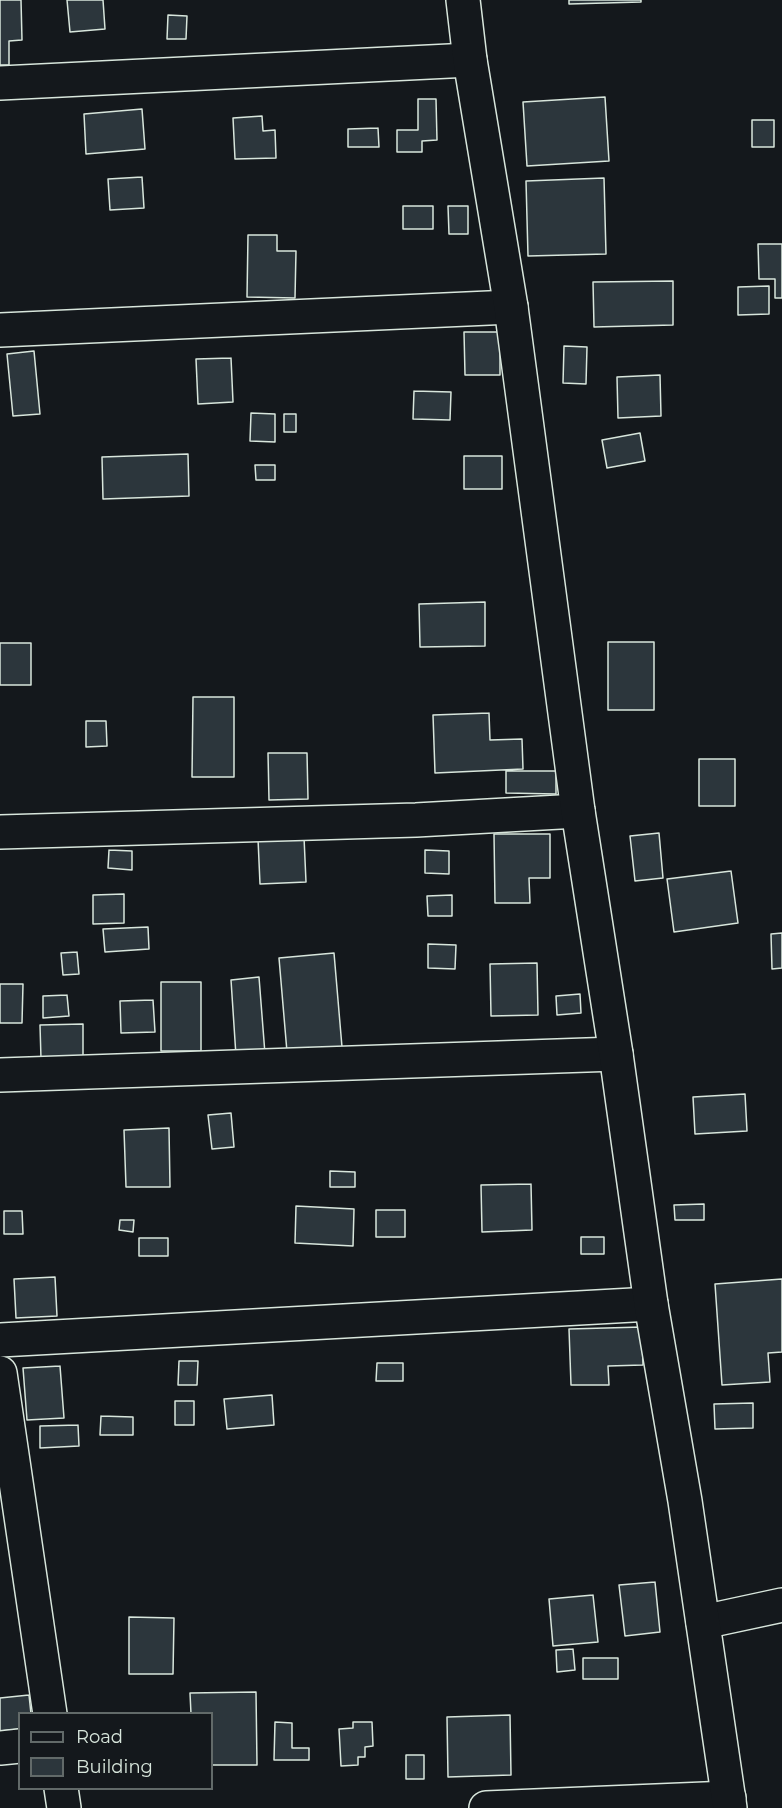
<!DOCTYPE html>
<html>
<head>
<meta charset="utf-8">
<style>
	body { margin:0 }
	#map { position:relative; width:782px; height:1808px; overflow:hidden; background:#14181c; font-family:Montserrat,sans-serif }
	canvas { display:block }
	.legend { position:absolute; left:18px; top:1712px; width:195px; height:78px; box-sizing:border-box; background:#14181c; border:2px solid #626a69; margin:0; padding:8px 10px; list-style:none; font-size:18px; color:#d8e6dc }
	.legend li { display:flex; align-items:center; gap:12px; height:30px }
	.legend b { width:30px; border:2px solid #626a69 }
</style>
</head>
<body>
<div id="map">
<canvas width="782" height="1808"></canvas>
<ul class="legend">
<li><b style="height:8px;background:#14181c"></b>Road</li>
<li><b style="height:16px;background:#2c363c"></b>Building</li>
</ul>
</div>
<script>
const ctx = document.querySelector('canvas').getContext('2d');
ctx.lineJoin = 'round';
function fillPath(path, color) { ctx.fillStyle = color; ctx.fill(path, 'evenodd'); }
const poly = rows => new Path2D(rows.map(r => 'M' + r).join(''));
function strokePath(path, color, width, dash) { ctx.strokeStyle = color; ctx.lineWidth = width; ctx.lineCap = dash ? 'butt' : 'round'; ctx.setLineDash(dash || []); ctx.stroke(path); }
const building = poly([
	[0,0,21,0,22,40,9,41,9,65,0,65,0,0],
	[67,0,103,0,105,29,70,32,67,0],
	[569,0,641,0,641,2,569,4,569,0],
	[168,15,187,16,186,39,167,39,168,15],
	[605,97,609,161,527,166,523,102,605,97],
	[418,99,436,99,437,140,422,141,422,152,397,152,397,130,418,130,418,99],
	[142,109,145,149,86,154,84,114,142,109],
	[262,116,263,131,275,130,276,158,235,159,233,118,262,116],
	[752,120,774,120,774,147,752,147,752,120],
	[378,128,379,147,348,147,348,129,378,128],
	[142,177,144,208,110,210,108,179,142,177],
	[604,178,606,254,528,256,526,181,604,178],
	[403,206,433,206,433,229,403,229,403,206],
	[448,206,468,206,468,234,449,234,448,206],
	[248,235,277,235,277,251,296,251,295,298,247,297,248,235],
	[758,244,782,244,782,298,775,298,775,279,759,279,758,244],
	[673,281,673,325,594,327,593,282,673,281],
	[769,286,769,314,738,315,738,287,769,286],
	[464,332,500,332,500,375,465,375,464,332],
	[564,346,587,347,586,384,563,383,564,346],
	[34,351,40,414,13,416,7,354,34,351],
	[231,358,233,402,198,404,196,359,231,358],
	[660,375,661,416,618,418,617,377,660,375],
	[414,391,451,392,450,420,413,419,414,391],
	[251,413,275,414,275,442,250,441,251,413],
	[284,414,296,414,296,432,284,432,284,414],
	[640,433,645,461,607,468,602,440,640,433],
	[188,454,189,496,103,499,102,457,188,454],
	[464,456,502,456,502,489,464,489,464,456],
	[255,465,275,465,275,480,256,480,255,465],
	[485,602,485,646,420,647,419,604,485,602],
	[608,642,654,642,654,710,608,710,608,642],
	[0,643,31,643,31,685,0,685,0,643],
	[193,697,234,697,234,777,192,777,193,697],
	[489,713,490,740,522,739,523,769,435,773,433,715,489,713],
	[86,721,106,721,107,746,86,747,86,721],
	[268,753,307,753,308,799,269,800,268,753],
	[699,759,735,759,735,806,699,806,699,759],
	[506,771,556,771,556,794,506,793,506,771],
	[659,833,663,878,635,881,630,836,659,833],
	[494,834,550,834,550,878,529,878,530,903,495,903,494,834],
	[304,837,306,882,260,884,258,839,304,837],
	[109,850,132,851,132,870,108,868,109,850],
	[425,850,449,851,449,874,425,873,425,850],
	[731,871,738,923,674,932,667,879,731,871],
	[124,894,124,923,93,924,93,895,124,894],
	[452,895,452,916,428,916,427,896,452,895],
	[148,927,149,949,105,952,103,929,148,927],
	[782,933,782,968,772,969,771,934,782,933],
	[428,944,456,945,455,969,428,968,428,944],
	[77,952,79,974,63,975,61,953,77,952],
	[334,953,342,1047,287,1052,279,958,334,953],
	[537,963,538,1015,491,1016,490,964,537,963],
	[259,977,265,1054,236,1056,231,980,259,977],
	[161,982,201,982,201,1051,161,1051,161,982],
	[0,984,23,984,22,1023,0,1023,0,984],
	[580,994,581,1013,557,1015,556,996,580,994],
	[67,995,69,1016,43,1018,43,996,67,995],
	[153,1000,155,1032,121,1033,120,1001,153,1000],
	[83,1024,83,1059,41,1059,40,1025,83,1024],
	[745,1094,747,1131,695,1134,693,1097,745,1094],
	[231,1113,234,1147,212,1149,208,1115,231,1113],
	[169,1128,170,1187,126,1187,124,1130,169,1128],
	[330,1171,355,1172,355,1187,330,1187,330,1171],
	[531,1184,532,1230,482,1232,481,1185,531,1184],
	[704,1204,704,1220,675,1220,674,1205,704,1204],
	[296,1206,354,1209,353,1246,295,1243,296,1206],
	[376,1210,405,1210,405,1237,376,1237,376,1210],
	[4,1211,22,1211,23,1234,4,1234,4,1211],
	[120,1220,134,1220,133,1232,119,1230,120,1220],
	[581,1237,604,1237,604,1254,581,1254,581,1237],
	[139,1238,168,1238,168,1256,139,1256,139,1238],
	[55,1277,57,1316,16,1318,14,1279,55,1277],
	[782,1279,782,1352,768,1353,770,1382,722,1385,715,1284,782,1279],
	[642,1327,643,1365,608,1366,609,1385,571,1385,569,1329,642,1327],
	[179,1361,198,1361,197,1385,178,1385,179,1361],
	[377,1363,403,1363,403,1381,376,1381,377,1363],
	[60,1366,64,1418,27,1420,23,1368,60,1366],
	[272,1395,274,1425,227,1429,224,1399,272,1395],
	[175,1401,194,1401,194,1425,175,1425,175,1401],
	[753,1403,753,1428,715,1429,714,1404,753,1403],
	[101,1416,133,1417,133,1435,100,1435,101,1416],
	[78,1425,79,1446,40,1448,40,1426,78,1425],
	[655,1582,660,1632,625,1636,619,1585,655,1582],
	[593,1595,598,1642,553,1646,549,1599,593,1595],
	[129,1617,174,1618,173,1674,129,1674,129,1617],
	[573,1649,575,1670,557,1672,556,1650,573,1649],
	[583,1658,618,1658,618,1679,583,1679,583,1658],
	[256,1692,257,1765,212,1765,212,1714,191,1714,190,1693,256,1692],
	[29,1695,31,1714,20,1714,20,1729,0,1731,0,1698,29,1695],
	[510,1715,511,1775,448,1777,447,1717,510,1715],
	[275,1722,292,1723,292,1748,309,1748,309,1760,274,1760,275,1722],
	[353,1722,372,1722,373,1746,365,1747,365,1757,358,1757,358,1765,341,1766,339,1729,353,1728,353,1722],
	[406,1755,424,1755,424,1779,406,1779,406,1755]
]);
fillPath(building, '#2c363c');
strokePath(building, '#d8e6dc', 1.5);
const street = poly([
	[0,83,470,60],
	[0,330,511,307],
	[0,832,416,820,578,811],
	[0,1075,616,1054],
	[0,1340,651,1304],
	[0,1373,50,1714],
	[703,1622,782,1605],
	[0,1748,20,1746],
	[61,1788,64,1808],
	[486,1808,729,1798]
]);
const secondary = poly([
	[463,0,470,60,511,307,578,811,616,1054,651,1304,685,1501,730,1808]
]);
strokePath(street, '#d8e6dc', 36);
strokePath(secondary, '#d8e6dc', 36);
strokePath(street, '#14181c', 33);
strokePath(secondary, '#14181c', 33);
</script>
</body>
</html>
